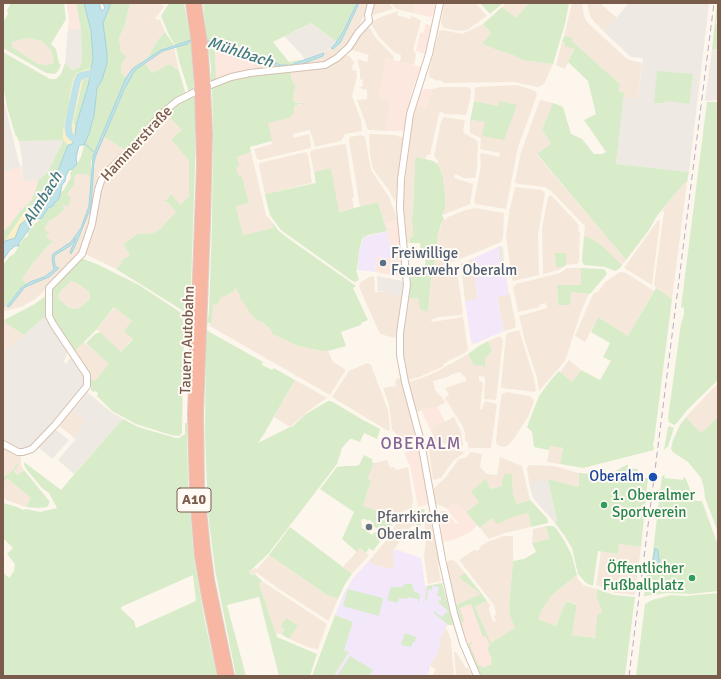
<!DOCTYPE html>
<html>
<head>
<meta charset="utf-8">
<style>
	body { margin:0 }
	#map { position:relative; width:721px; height:679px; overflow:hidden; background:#fdf6ec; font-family:Signika,sans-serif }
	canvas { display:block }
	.frame { position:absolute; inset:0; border:4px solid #7a5c4d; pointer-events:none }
</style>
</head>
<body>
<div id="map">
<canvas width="721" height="679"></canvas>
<div class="frame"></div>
</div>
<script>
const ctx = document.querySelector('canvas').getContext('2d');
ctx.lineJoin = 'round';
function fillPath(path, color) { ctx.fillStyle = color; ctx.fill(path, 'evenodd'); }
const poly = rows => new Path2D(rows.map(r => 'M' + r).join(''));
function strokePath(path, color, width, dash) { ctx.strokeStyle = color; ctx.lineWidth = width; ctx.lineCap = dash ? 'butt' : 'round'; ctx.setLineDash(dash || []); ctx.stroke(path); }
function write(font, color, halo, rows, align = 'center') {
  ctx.font = font + ' Signika,sans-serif'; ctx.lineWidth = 4; ctx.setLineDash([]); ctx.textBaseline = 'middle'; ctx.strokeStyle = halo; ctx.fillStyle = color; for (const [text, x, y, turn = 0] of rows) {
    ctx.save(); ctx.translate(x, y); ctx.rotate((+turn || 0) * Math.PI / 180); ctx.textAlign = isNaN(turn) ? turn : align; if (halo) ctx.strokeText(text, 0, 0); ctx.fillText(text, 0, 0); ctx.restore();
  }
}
fillPath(poly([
	[130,3,159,3,164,7,155,19,160,20,165,32,157,41,147,59,132,69,126,78,121,74,122,62,119,38,125,25],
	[359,3,369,3,359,27,350,43,341,54,324,64,307,65,306,62,323,56,324,53,331,48,333,49,340,43],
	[373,3,389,3,393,9,373,15,371,13],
	[391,3,415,3,413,13,396,9],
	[444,3,479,3,477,5,487,16,467,30,458,31,444,28,441,24],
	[506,3,529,3,516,19,502,7],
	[572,3,582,3,584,16,588,23,626,58,630,60,642,63,638,99,623,97,624,92,619,92,620,84,572,41,564,36],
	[587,3,600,3,617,18,604,32,591,18,589,12],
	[398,11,397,15,410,19,412,16,420,20,421,21,413,50,416,54,414,65,400,62,401,55,394,52,379,37,371,24,373,21,381,17],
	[483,24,491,33,482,44,497,50,513,55,523,60,553,64,544,84,538,87,514,82,443,83,442,81,438,80,437,81,429,77,429,71,439,31,442,30,462,34],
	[367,27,370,28,375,37,394,57,393,60,386,58,379,98,391,100,386,131,368,130,357,100,367,99,367,90,359,88,359,87,362,87,363,80,360,79,360,70,357,59,367,62,369,55,352,50,352,48,363,30],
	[28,38,42,41,51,50,54,63,47,65,38,64,12,47,12,42],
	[562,42,574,48,565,69,556,65],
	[174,47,179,71,170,64,152,73,145,63,163,51],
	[347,55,349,56,354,62,354,64,352,65,353,71,356,70,357,76,352,96,361,120,362,131,345,134,341,141,315,147,310,130,293,134,293,138,309,134,311,146,310,148,260,160,257,159,254,149,272,144,267,123,290,118,293,106,300,105,301,102,297,103,293,101,295,85,292,82,291,73,290,71,329,67,334,64,333,63,342,56,343,57],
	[255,56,274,66,274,68,253,71],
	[517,85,535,91,537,95,518,147,506,209,475,204,474,202,481,166,480,154,482,153,499,157,500,153,480,149,481,139,479,137,470,133,470,122,472,120,485,122,504,140,499,102,498,106,474,101,475,88,477,87],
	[442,87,469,87,471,91,470,100,466,115,444,114,442,111,439,113,430,155,427,155,426,159,420,157,415,160,413,211,411,223,413,224,413,236,410,238,410,243,407,243,403,197,413,118,417,105,425,108,432,89],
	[540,100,553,103,542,129,551,144,537,155,626,260,622,265,588,237,584,236,585,226,551,191,545,187,518,184,515,182,521,152],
	[166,114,182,130,171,139,189,161,189,196,180,205,169,197,164,203,169,204,176,212,169,221,159,230,153,233,138,234,123,244,130,255,120,261,122,263,116,269,85,254,34,300,21,307,5,311,3,310,27,284,22,279,34,262,46,248,53,243,46,237,45,228,49,221,63,211,63,204,66,195,72,187,75,175,78,174,88,174,93,180,96,155,104,137,127,151,150,132],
	[444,117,464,120,465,122,463,129,465,134,475,139,478,142,477,169,475,178,464,178,455,174,454,178,473,184,470,204,442,215,445,209,443,177,438,164,438,161,434,156,441,122],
	[369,134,395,135,403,138,395,202,390,192,373,169,370,155],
	[361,135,365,137,371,170,389,197,398,221,396,220,385,224,378,202,360,207,349,140,350,137],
	[344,144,346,145,354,197,352,198,354,208,338,212,331,168,314,172,310,153,312,150],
	[251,152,266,215,272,222,273,228,243,235,236,206,249,203,242,176,239,177,236,167,237,157],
	[306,152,308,155,311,173,310,173,312,183,265,194,259,165,259,163],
	[684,182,687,182,672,299,656,288,654,285,664,212,662,211],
	[515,187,541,190,544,192,545,193,538,235,539,275,513,281,512,280,506,235,510,208],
	[551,195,579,225,578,231,580,232,579,261,577,264,566,265,559,270,543,274,542,228,548,197],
	[475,208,504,213,503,237,501,242,465,257,432,269,434,267,438,234,443,221,448,217,466,210],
	[658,220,660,221,652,285,624,268],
	[472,259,478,300,465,301,461,264],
	[451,266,455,267,457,271,463,312,462,315,438,317,431,320,432,322,463,317,468,350,466,352,443,364,444,366,419,377,408,380,403,356,403,329,409,298,418,298,424,309,428,312,432,273],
	[567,268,581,268,581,285,557,285,558,305,567,305,571,292,589,294,582,309,565,361,539,391,537,378,525,341,519,316,547,308,546,303,539,305,540,307,518,312,513,287,516,284,560,273],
	[620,272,626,273,654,291,628,336,598,317,585,342,575,336,592,296,595,292,598,292,605,282],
	[374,276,375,292,388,291,403,296,395,338,380,334,359,287,360,283,369,277],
	[71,281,77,283,88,291,90,295,90,299,79,308,74,309,68,307,59,299,58,294],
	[235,288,261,322,272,331,272,334,298,346,323,351,328,351,333,362,345,369,345,371,330,395,208,325,211,324,212,321,213,303,217,305,221,298,233,292],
	[510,294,516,326,515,328,504,331,497,297],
	[115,307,132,321,133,338,120,353,97,329],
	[3,320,24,335,3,353],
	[519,330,534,378,536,391,534,392,503,388,501,387,506,335,508,333],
	[498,337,501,337,503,340,496,400,484,399,485,377,479,376,479,380,483,383,480,409,482,409,485,401,497,404,491,448,468,448,468,442,465,441,465,434,463,427,445,398,449,395,445,388,466,381,466,378,460,372,450,375,450,376,433,381,435,388,434,389,446,402,439,406,416,412,408,382,422,378,436,372,468,354,473,365,485,358,492,351,488,341],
	[84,342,110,364,95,381,91,379,88,371,74,352],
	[569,360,581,370,572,382,560,372],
	[367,363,371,365,388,410,390,429,388,431,332,397,349,371],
	[401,378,414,431,415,436,413,442,403,440,403,439,400,438,392,430,389,405,383,388,396,386,395,381,397,381,396,379],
	[295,380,327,398,311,409,290,427,274,417],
	[716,385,718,388,718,417,701,433,686,417],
	[506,392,530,396,532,398,534,402,528,417,513,440,507,446,502,447,497,445,496,440,501,398,502,394],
	[72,409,86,422,73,437,58,425],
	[454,417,461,431,463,446,432,442,433,435,430,429],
	[3,446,21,457,21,466,24,470,18,475,14,470,17,463,13,470,5,476,3,476],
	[550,446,563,448,560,464,547,462],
	[431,449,445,449,465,452,453,461,441,478,433,480,429,451],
	[470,452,482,454,480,467,487,474,497,475,500,457,522,466,530,500,517,504,513,494,512,475,502,479,502,486,490,489,486,480,472,491,479,502,466,512,454,503,447,509,442,506,436,504,433,492,434,488,445,478,459,459,467,457],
	[387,460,390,468,394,467,396,470,408,467,413,500,412,508,396,514,395,518,389,522,385,517,363,506,371,481,368,478,374,463],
	[529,465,554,466,579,473,579,487,548,479,529,483,527,468],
	[7,477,32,498,26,507,6,500,3,497,3,483],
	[410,512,415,525,411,526,411,527,403,533,405,535,393,550,395,561,394,566,391,569,374,565,369,561,388,538,397,522,398,522,404,519,404,515],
	[429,512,439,563,438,566,441,581,428,584,424,557,426,540,424,520,426,513],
	[528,513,531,527,505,533,489,539,480,528,492,518,513,517],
	[546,526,549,539,532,543,533,529],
	[504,536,513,536,513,561,509,607,510,615,516,628,491,643,475,607,487,601,490,605,489,609,493,622,496,621,494,617,496,614,494,605,459,560,474,550,477,551,480,549,480,547,489,541],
	[619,544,641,547,635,595,615,593,596,585,601,551,618,554],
	[360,548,369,555,352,574,343,567],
	[269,555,327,595,338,599,329,620,327,620,279,589,257,573,251,575,249,572,255,568,257,569],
	[451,560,455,561,465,573,460,577,482,594,456,605,446,563,448,561],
	[577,575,578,579,583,585,597,589,596,596,602,611,601,613,597,615,596,638,572,635,577,604,566,601,556,626,538,619,541,611,552,595],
	[262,581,327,624,318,649,316,649,308,647,289,639,298,626,285,629,281,634,276,634,259,584],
	[446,628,451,640,454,676,432,676,436,669,430,666,436,656,439,648,440,639],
	[454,652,456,652,466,668,468,668,472,676,456,676]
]), '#f5e8da');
fillPath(poly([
	[66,3,76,3,81,29,68,29,69,19],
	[415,3,436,3,433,15,430,17,413,13],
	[426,24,429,25,432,28,425,54,416,51,420,33,423,33],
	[215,47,255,56,253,71,216,80],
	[386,58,421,67,413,87,409,103,405,130,403,131,386,131,391,100,378,98],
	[424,89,432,89,425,108,417,105,420,94],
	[22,166,23,182,38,180,36,189,30,202,21,210,9,226,3,231,3,172],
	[396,220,398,221,403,272,402,276,398,276,375,272,377,257,392,259,391,256,393,256,385,224],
	[437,406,445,422,430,429,421,410],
	[415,446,418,448,420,455,429,501,429,504,418,507,410,466,404,453,409,451,408,447],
	[454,503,466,512,477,525,470,532,456,539,443,542,439,513,440,511,446,511,456,524,458,523,447,509],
	[471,599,491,643,494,664,479,672,468,645,456,605]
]), '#fde8e0');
fillPath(poly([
	[629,3,709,3,689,172,616,164,623,97,638,99,643,58,631,57,604,32],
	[311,23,337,42,324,53,305,60,302,55,284,36,298,30],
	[68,29,81,29,81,30,82,61,79,68,72,70,65,63],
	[712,49,718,50,718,100,705,101],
	[3,97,20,167,3,172],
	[63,139,47,173,38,180,23,182,22,159,19,141],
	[500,246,503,247,504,264,506,266,506,274,500,274,498,247],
	[377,276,402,281,404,283,403,296,388,295,387,291,378,291],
	[47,315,68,350,64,362,66,364,72,356,86,375,86,383,35,445,23,450,17,449,3,441,3,353],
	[87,392,111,412,123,419,74,474,58,460,75,440,73,437,86,422,72,409],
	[55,429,69,440,52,459,38,447],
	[548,479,557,521,555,523,533,498,529,483]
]), '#efe9e4');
fillPath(poly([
	[387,231,393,256,391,256,392,259,377,257,375,272,358,270,359,252,364,237],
	[498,247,500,274,506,274,509,295,497,297,504,331,474,344,471,342,465,301,478,299,472,259],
	[395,549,421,558,425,586,442,583,449,608,448,623,440,639,439,648,436,656,430,666,428,674,425,676,334,676,349,652,343,650,353,622,335,615,344,593,354,577,369,561,374,565,391,569,394,566,393,551]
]), '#f3e8fa');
fillPath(poly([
	[11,3,64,3,66,19,51,44,56,49,59,63,61,65,58,71,55,74,46,73,3,48,3,28,4,26,4,21,8,14,7,10],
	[28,38,42,41,51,50,54,63,47,65,38,64,12,47,12,42],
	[76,3,84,3,91,31,93,59,91,68,77,73,69,99,70,103,64,125,63,139,68,145,59,168,44,192,23,214,3,244,3,231,9,226,21,210,30,202,36,189,38,180,47,173,63,140,19,141,15,134,7,107,3,85,3,52,50,79,56,79,61,74,65,63,72,70,79,68,82,61,81,30],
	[111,3,130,3,125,25,119,38,121,52,127,57,122,62,121,73,126,78,126,79,94,152,91,162,91,180,88,174,78,174,75,175,74,185,66,195,71,196,68,207,63,204,64,208,63,211,53,219,49,221,45,228,45,230,49,233,46,237,53,242,46,248,34,262,22,279,27,284,18,291,3,310,3,265,10,256,14,254,23,239,28,236,29,228,42,218,48,208,53,206,55,202,59,199,61,191,63,191,71,177,70,174,73,167,77,164,81,157,84,145,89,134,93,122,97,88,102,80,103,23],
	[169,3,184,3,191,40,175,45,169,35,161,16],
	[203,3,357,3,337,42,311,23,273,42,289,62,300,60,302,61,285,65,276,64,259,55,223,47,207,40],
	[480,3,503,3,490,14],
	[529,3,569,3,565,24,553,64,523,60,513,55,497,50,482,44,491,33,483,24,502,7,516,18],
	[717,3,717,15,718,16,717,16,716,24,718,25,718,50,712,49],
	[165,32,174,45,165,48,147,59,157,41],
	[564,36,573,38,572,41,620,84,619,92,624,92,616,164,689,172,687,182,684,183,657,216,649,230,626,260,537,154,551,144,542,129,553,103,563,107,571,134,582,139,594,154,602,154,606,152,584,120,596,114,588,81,568,62,574,49,565,46,565,43,562,42],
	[189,42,189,44,191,44,194,90,189,92,179,61,176,47],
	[208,43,215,47,216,80,211,82,211,67],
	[145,63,152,73,170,64,179,71,186,95,127,151,104,137,130,78,135,70],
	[290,71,291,73,292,81,295,85,295,89,294,91,293,101,297,103,303,103,294,106,294,112,290,118,268,123,272,141,250,147,251,152,237,157,239,166,236,167,239,176,242,176,249,203,236,206,243,235,273,228,272,222,278,230,289,239,356,286,353,288,368,320,361,323,361,325,341,332,346,346,328,351,323,351,298,346,272,334,272,331,263,323,254,318,240,298,240,295,235,288,233,292,221,298,217,305,213,304,212,321,211,324,207,322,209,312,212,222,213,135,212,88,235,78,268,73],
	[657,71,693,74,689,104,665,101,664,103,654,103],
	[89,78,88,86,76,126,73,123,83,79],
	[195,95,195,166,190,315,116,269,122,263,120,261,130,255,123,244,138,234,153,233,159,230,176,212,169,204,163,201,167,200,171,194,180,205,189,196,189,161,171,139,182,130,166,114,182,101],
	[474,101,498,106,499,101,517,105,504,140,482,136,485,122,472,120,470,122],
	[707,102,718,102,718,380,688,409,677,423,674,425,669,422,668,418,681,323,684,314,684,308,681,307],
	[418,157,433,161,438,164,443,177,445,196,445,209,442,215,444,219,441,224,438,234,434,267,432,269,428,312,420,309,418,298,409,298,411,282,410,271,424,272,426,257,421,254,420,243,410,243,410,238,413,236,413,224,411,224,413,211,415,160],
	[331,168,339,212,378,202,387,231,368,235,364,237,362,239,359,252,357,270,356,270,359,280,355,282,351,280,281,230,270,215,265,195,265,194,316,183,314,172],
	[584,236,588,237,601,245,622,265,620,268,615,271,605,267,584,265,582,261],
	[555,253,566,253,566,265,563,267,556,267],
	[81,258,99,265,139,285,180,312,183,320,184,332,182,427,182,433,179,436,171,435,136,424,112,411,97,396,98,394,96,391,93,392,91,390,91,379,95,381,109,364,86,343,95,334,100,332,121,352,133,339,124,331,132,321,114,307,97,329,74,352,53,319,51,303,51,288,58,285,63,275,71,271],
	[71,281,77,283,88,291,90,295,90,299,79,308,74,309,68,307,59,299,58,294],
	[581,268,603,269,605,270,607,274,590,294,571,292,570,305,558,305,557,285,581,285],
	[656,288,672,299,654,441,653,444,654,450,583,468,560,464,563,448,550,446,549,450,534,447,532,432,527,427,539,396,550,381,559,371,572,382,581,370,600,380,611,361,603,357,610,343,591,332,598,317,628,336],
	[47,295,47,315,24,335,6,323,4,320,33,305],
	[206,330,263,362,262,365,272,370,274,368,295,380,264,434,258,443,290,427,292,427,306,414,328,401,331,401,363,420,380,429,377,439,364,433,360,442,352,439,350,439,346,443,342,448,337,464,268,554,249,572,251,575,255,574,262,581,259,584,277,637,317,654,310,676,279,676,259,597,227,605,246,676,236,676,215,570,208,513,205,435],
	[488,341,492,351,485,358,485,366,473,365,468,354,479,346],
	[686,417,701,433,718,417,718,532,705,498,704,488,701,478,688,462,673,452,671,449,673,440,680,425],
	[123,419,138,427,176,438,179,438,185,434,185,423,187,423,188,484,194,559,205,622,217,676,3,676,3,572,9,578,14,571,15,564,7,554,13,548,3,538,3,503,17,507,23,510,26,509,40,512,57,508,49,493,42,488,27,470,24,465,24,462,61,490,77,471],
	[193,575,196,601,136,628,134,621,121,609,121,607],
	[670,426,674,428,668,446,664,450,668,427],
	[364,455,372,459,372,462,374,463,368,478,371,481,363,506,375,510,385,517,392,525,373,551,369,548,366,553,360,548,357,552,342,539,354,512,320,489,337,467,346,466,356,466,359,465],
	[362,519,365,519,368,521,369,519,372,522,374,523,372,525,380,531,378,534,375,532,372,535,361,527,362,525,361,521],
	[17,463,18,465,14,471,18,475,24,470,50,502,47,507,37,508,26,507,31,498,7,478,3,483,3,476,5,476,13,470],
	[628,464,628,468,638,469,637,477,648,478,641,547,619,544,618,554,598,551,593,586,586,583,578,574,572,548,564,535,555,523,557,521,548,479,579,487,579,473,594,474,595,477,610,474],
	[504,474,512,474,513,494,517,504,530,500,547,518,548,523,531,527,528,513,513,517,497,524,492,518,480,528,477,525,466,512,479,502,471,491,486,479,490,489,502,486,502,479,504,478],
	[665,475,664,478,683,480,683,477,686,479,694,500,696,501,702,501,718,545,718,591,691,594,668,593,644,596,647,569,651,568,662,476],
	[423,509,425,510,421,520,421,525,417,527,410,512],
	[546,526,553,526,556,528,564,540,572,556,577,575,552,595,541,611,538,619,556,626,566,601,577,605,572,635,595,638,597,615,601,613,602,611,596,596,597,589,614,595,635,597,625,676,481,676,468,644,471,642,473,644,470,645,478,665,480,665,482,668,492,664,491,661,492,660,487,647,490,646,486,636,483,637,471,604,460,608,464,621,462,622,465,633,456,605,481,594,459,577,465,573,482,594,487,601,475,607,491,643,515,628,510,615,509,607,513,561,524,559,536,552,532,543,549,539],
	[290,527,352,574,345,584,338,599,327,595,269,555],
	[442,583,449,608,453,625,448,625,433,612,434,611,442,617,448,611,438,602,439,600,441,601,441,597,437,596,439,587,432,586,432,590,428,589,427,599,428,601,425,599,427,586],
	[404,584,412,584,414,591,420,594,419,602,418,602,418,599,408,597,407,599,399,598,398,603,387,600,391,587,403,587],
	[348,589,383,598,379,616,343,606],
	[718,593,718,676,636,676,645,604,652,600,671,595,686,596],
	[335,615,353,622,344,650,349,652,334,676,312,676],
	[286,618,298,626,289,639,281,634,285,629,281,626],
	[405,633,416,637,415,642,413,642,411,647,401,645],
	[350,656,373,670,369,676,337,676]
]), '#d8ecc9');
fillPath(poly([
	[91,68,89,78,83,79,73,123,76,126,75,136,71,144,68,145,63,139,64,125,70,103,69,99,73,79,77,73],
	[33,204,30,216,20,225,15,238,5,241,23,214]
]), '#fcefc7');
const water = poly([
	[84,3,100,3,100,7,102,11,105,8,103,3,111,3,103,23,107,54,107,63,102,80,97,88,94,116,89,134,84,145,79,145,76,158,77,164,72,169,69,170,66,176,65,181,62,185,59,199,55,202,53,206,48,208,42,218,34,220,30,225,28,231,19,243,19,246,15,246,10,250,3,260,3,244,5,241,15,238,20,225,30,216,33,204,44,192,59,168,68,145,72,144,75,136,76,126,88,86,93,59,91,31,84,3],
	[357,3,359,3,344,35,340,43,333,49,331,48,336,43,343,32,357,3],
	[191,40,191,42,187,44,163,51,135,70,125,88,96,155,94,163,91,207,75,246,71,254,70,252,76,238,70,246,55,255,54,259,55,265,56,267,59,268,49,277,25,287,9,307,7,306,21,288,30,282,44,277,54,270,52,259,53,254,71,242,81,228,89,206,93,156,126,78,132,69,161,50,191,40],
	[207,40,223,47,259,55,280,65,290,65,324,53,323,56,294,67,278,67,258,57,215,47,208,43,207,40],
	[655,549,657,549,658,551,660,567,652,566,655,549]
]);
fillPath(water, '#bfe3e8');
strokePath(water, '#a5d3da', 1);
strokePath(poly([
	[84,143,95,153]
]), '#a5d3da', 1);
strokePath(poly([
	[77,142,69,134,68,126,77,82,80,76,97,72]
]), '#bfe3e8', 7);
const secondary = poly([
	[440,3,429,54,410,114,401,179,400,208,407,285,400,333,400,355,405,382,421,442,442,559,454,613,463,643,477,676],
	[3,444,18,452,23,452,32,449,55,425,87,386,87,375,53,324,49,316,49,288,82,254,92,224,98,190,101,181,106,173,139,141,156,120,166,110,177,101,203,88,231,77,250,73,325,65,337,58,349,47,358,33,369,21,368,15,371,3]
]);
const highway = poly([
	[190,3,195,37,199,87],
	[197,3,203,43,206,84],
	[206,89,208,134,206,222,199,412,200,489,206,550,210,580,230,676],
	[199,92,201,166,192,414,194,495,199,557,206,597,222,676]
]);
strokePath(secondary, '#d6c0b0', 8);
strokePath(highway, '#dad1cd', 10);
strokePath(secondary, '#fff', 6);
strokePath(highway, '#f7b7a3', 8);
strokePath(poly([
	[629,676,714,3]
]), '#b9a8c9', 1, [6, 4]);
const highwayBridge = poly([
	[206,84,206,89],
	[199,87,199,92]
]);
strokePath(highwayBridge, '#dad1cd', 10, []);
strokePath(highwayBridge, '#f7b7a3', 8);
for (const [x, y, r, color] of [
	[383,263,4,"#5c6f8a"],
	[653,477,5,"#1a4fb4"],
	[604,505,4,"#2e9e5b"],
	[369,527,4,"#6b7280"],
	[692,578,4,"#2e9e5b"]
]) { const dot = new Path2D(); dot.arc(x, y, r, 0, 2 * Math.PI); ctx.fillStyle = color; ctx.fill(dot); strokePath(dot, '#fffaf3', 1.5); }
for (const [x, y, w] of [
	[194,500,34]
]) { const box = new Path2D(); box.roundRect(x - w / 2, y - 12, w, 24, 3); ctx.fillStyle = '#fffaf3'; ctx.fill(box); strokePath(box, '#7a5c4d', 1); }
write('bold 14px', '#7a5c4d', null, [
	["A10",194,500]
]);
write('15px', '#7a5c4d', '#fffaf3', [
	["Hammerstraße",137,144,-47],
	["Tauern Autobahn",188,340,-88]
]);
write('15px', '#4e5e75', '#fffaf3', [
	["Freiwillige",391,254],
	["Feuerwehr Oberalm",391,271]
], 'left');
write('15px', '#164399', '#fffaf3', [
	["Oberalm",644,477]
], 'right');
write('15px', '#27864d', '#fffaf3', [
	["1. Oberalmer",612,496],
	["Sportverein",612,513],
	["Öffentlicher",684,569,"right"],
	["Fußballplatz",684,586,"right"]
], 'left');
write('15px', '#5b616d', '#fffaf3', [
	["Pfarrkirche",377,518],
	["Oberalm",377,535]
], 'left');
write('italic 16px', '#437c86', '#fffaf3', [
	["Mühlbach",240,53,18],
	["Almbach",43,199,-58]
]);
ctx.letterSpacing = '1px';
write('17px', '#846695', '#fffaf3', [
	["OBERALM",421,445]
]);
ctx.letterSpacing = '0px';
</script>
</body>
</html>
